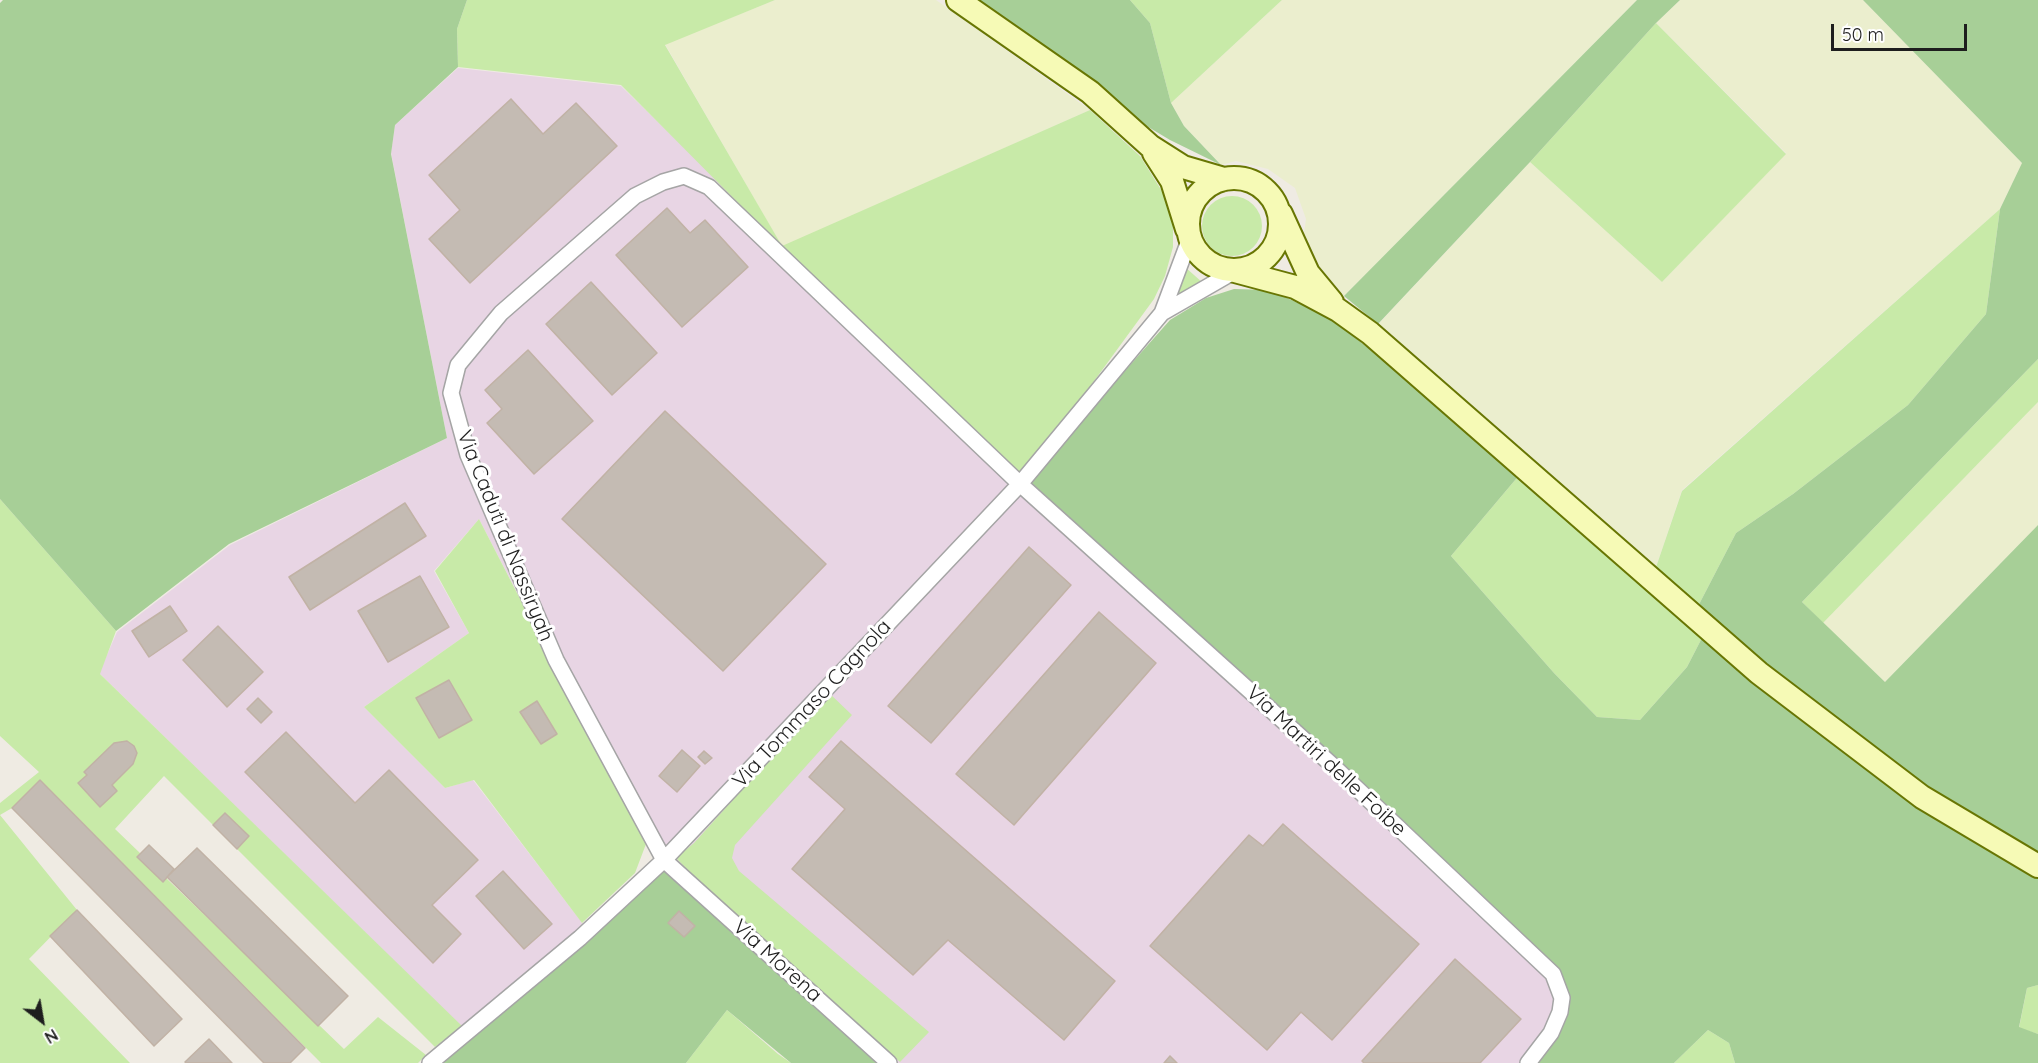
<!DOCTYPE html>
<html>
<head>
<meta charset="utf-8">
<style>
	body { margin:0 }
	#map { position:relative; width:2038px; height:1063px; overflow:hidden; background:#efebe3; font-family:Quicksand,sans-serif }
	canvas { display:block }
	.north { position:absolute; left:12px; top:991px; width:60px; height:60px; -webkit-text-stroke:4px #fff; paint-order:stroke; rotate:149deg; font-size:16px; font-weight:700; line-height:24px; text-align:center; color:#1e1e1e }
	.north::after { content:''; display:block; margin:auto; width:21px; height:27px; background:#1e1e1e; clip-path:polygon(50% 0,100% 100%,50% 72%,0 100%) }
	.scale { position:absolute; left:1831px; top:24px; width:136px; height:27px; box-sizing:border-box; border:3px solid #1e1e1e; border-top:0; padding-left:8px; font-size:18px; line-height:21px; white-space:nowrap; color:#1e1e1e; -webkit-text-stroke:4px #fff; paint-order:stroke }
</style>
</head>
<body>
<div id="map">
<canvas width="2038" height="1063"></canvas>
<div class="north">N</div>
<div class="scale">50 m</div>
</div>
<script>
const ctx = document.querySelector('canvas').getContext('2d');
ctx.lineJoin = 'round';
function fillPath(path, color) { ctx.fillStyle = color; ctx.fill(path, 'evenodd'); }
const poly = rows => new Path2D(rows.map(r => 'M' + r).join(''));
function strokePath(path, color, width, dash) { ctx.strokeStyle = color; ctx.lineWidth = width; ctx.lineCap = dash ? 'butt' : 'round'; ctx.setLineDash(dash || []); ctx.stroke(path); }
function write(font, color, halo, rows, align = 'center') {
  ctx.font = font + ' Quicksand,sans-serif'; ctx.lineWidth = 6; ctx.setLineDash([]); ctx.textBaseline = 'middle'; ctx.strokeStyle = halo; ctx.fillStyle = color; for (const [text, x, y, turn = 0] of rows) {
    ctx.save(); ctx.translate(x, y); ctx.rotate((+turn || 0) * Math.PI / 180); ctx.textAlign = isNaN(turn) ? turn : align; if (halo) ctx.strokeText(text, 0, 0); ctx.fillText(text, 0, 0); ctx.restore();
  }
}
fillPath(poly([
	[458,68,621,86,1027,480,1558,974,1567,999,1563,1025,1531,1063,881,1063,647,844,479,519,434,571,469,633,364,707,445,788,473,780,593,937,472,1037,99,673,117,632,230,545,447,438,391,153,395,125]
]), '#e8d5e4');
fillPath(poly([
	[775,0,936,0,1090,110,782,247,665,44],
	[1282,0,1637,0,1344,296,1320,269,1303,241,1306,219,1295,188,1268,169,1236,161,1221,165,1184,126,1171,103],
	[1680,0,1863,0,2022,163,2000,209,1682,490,1652,579,1370,333,1530,162,1662,282,1786,153,1656,23],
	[2038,402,2038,525,1885,682,1823,623]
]), '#ebeece');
fillPath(poly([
	[467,0,775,0,665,45,782,246,1090,110,1140,156,1165,196,1173,224,1173,247,1165,276,1154,299,1024,477,782,247,621,85,458,67,457,29],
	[1130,0,1282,0,1171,103,1150,23],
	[1656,23,1786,154,1662,282,1530,162],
	'1202 226a30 30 0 1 1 60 0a30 30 0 1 1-60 0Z',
	[2000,209,1986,314,1908,405,1793,494,1736,533,1693,616,1652,579,1682,491],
	[1185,267,1203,283,1173,301],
	[2038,359,2038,402,1823,623,1802,602],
	[1521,473,1704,634,1687,667,1640,720,1597,717,1554,673,1451,556],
	[0,499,116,631,100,674,462,1026,435,1047,164,776,115,829,344,1049,378,1017,426,1055,418,1063,321,1063,40,780,12,808,0,815,77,910,29,959,130,1063,0,1063,0,803,39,772,0,736],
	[479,519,646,844,635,873,582,923,474,780,445,788,364,707,469,633,435,571],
	[829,693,852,715,735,845,732,858,739,871,929,1032,900,1062,700,883,676,858,694,843],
	[2038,985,2038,1034,2019,1028,2027,988],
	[727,1010,778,1054,791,1063,686,1063],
	[1708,1030,1729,1043,1735,1063,1674,1063]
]), '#c8eaa8');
fillPath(poly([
	[3,0,467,0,457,29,458,67,395,125,391,154,447,438,229,544,116,631,0,499,0,3],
	[969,0,1130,0,1150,23,1171,103,1184,126,1221,165,1170,140,1140,122],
	[1637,0,1680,0,1656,23,1530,162,1378,324,1344,296],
	[1863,0,2038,0,2038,359,1802,602,1885,682,2038,525,2038,866,1922,797,1693,616,1736,533,1793,494,1908,405,1986,314,2000,209,2022,163],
	[1234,289,1269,290,1330,317,1521,473,1451,556,1554,673,1597,717,1640,720,1687,667,1704,634,2038,874,2038,985,2027,988,2019,1027,2038,1034,2038,1063,1735,1063,1729,1043,1708,1030,1674,1063,1531,1063,1563,1024,1568,998,1558,974,1028,480,1170,320,1206,298],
	[665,869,880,1063,791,1063,727,1010,686,1063,441,1063,593,937]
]), '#a7cf97');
const building = poly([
	[511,99,543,134,576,103,617,146,470,283,429,239,460,210,429,175,511,99],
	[667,208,690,233,705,220,748,267,682,327,616,255,667,208],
	[591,282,657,353,612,395,546,324,591,282],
	[528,350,593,421,534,474,487,423,502,409,485,390,528,350],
	[665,411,826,564,723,671,562,519,665,411],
	[405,503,426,536,310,610,289,577,405,503],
	[1029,547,1071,585,931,743,888,706,1029,547],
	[420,576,449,627,388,662,358,611,420,576],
	[170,606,187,631,149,657,132,631,170,606],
	[1099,612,1156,663,1014,825,956,774,1099,612],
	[218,626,263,672,227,707,183,660,218,626],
	[449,680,472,720,439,738,416,698,449,680],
	[258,698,272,712,261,723,247,709,258,698],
	[537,701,557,734,541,744,520,712,537,701],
	[286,732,355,803,389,770,478,860,432,905,461,934,433,963,245,772,286,732],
	[127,741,134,746,137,753,133,764,112,785,117,791,100,807,78,783,87,775,84,772,114,743,127,741],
	[841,741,1115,981,1064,1040,948,940,913,975,792,869,845,809,809,777,841,741],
	[682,750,700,766,677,792,659,776,682,750],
	[704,751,712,758,705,764,698,757,704,751],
	[40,780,305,1048,290,1063,264,1063,12,808,40,780],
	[225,813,249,836,237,849,213,825,225,813],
	[1283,824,1419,944,1332,1040,1301,1012,1267,1050,1150,946,1249,835,1263,846,1283,824],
	[149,845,174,869,163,882,137,857,149,845],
	[197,848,348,996,318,1026,167,877,197,848],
	[503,871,552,924,524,949,476,896,503,871],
	[77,910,182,1019,154,1046,50,936,77,910],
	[679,911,695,926,684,937,668,923,679,911],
	[1455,959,1521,1019,1480,1063,1364,1063,1362,1061,1455,959],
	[209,1039,232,1063,186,1063,185,1062,209,1039],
	[1170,1056,1177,1063,1164,1063,1170,1056]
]);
fillPath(building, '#c4bbb3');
strokePath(building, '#c1b2a5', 1.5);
const street = poly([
	[1162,313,1235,271],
	[430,1063,580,938,664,860,1020,484,1162,313,1190,238],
	[889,1063,664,860,556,660,468,455,451,393,458,365,501,313,635,196,663,182,684,176,709,187,1020,484,1331,764,1553,974,1562,998,1560,1012,1551,1033,1528,1063]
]);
const secondary = poly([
	[958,0,1090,92,1150,146,1183,167,1224,179],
	[1154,153,1172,181,1187,229],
	'1188 224a46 46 0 1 1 92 0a46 46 0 1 1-92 0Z',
	[1281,214,1308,273,1332,302],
	[1235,271,1295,287,1338,310,1370,333,1759,673,1922,797,2038,866]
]);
strokePath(street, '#a5a5a5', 18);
strokePath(secondary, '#687603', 26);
strokePath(street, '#fff', 15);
strokePath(secondary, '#f6fab6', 22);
write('21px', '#1e1e1e', '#fff', [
	["Via Caduti di Nassiryah",505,536,68],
	["Via Tommaso Cagnola",812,704,-47],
	["Via Martiri delle Foibe",1326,761,43],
	["Via Morena",777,961,42]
]);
</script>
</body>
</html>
